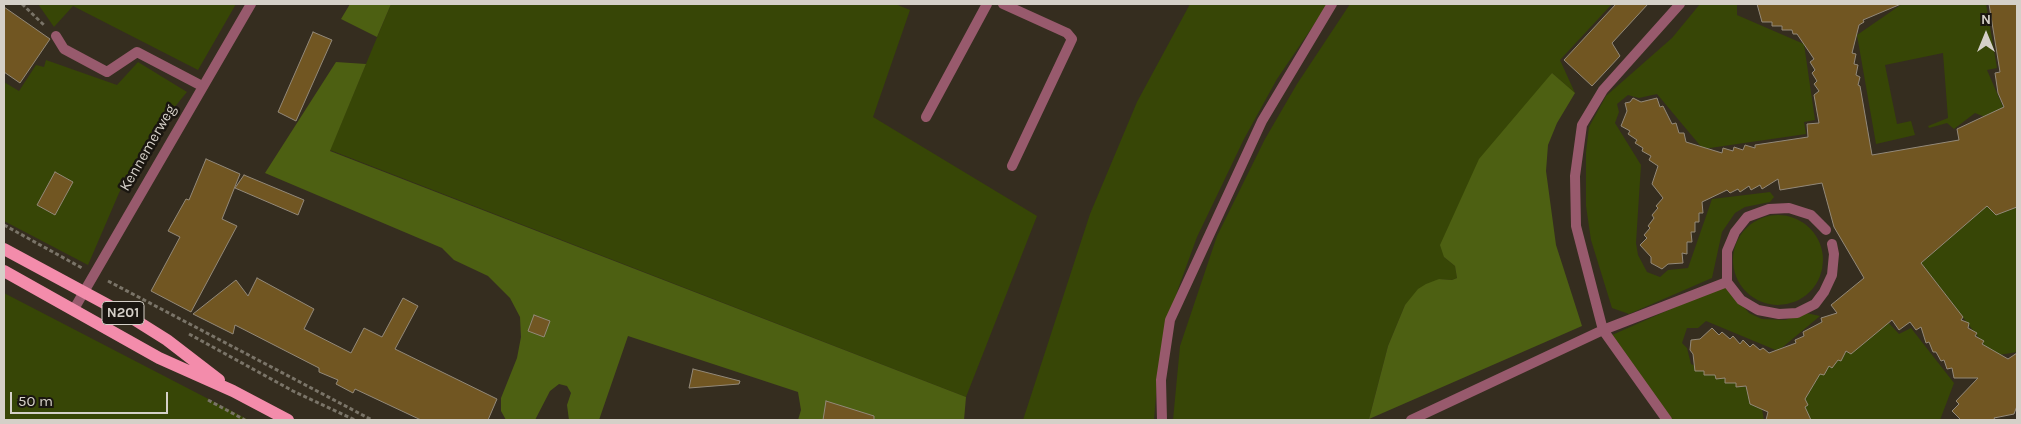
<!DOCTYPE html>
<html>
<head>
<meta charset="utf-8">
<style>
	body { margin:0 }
	#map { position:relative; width:2021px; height:424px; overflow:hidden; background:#352d1f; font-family:Karla,sans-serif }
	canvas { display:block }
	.frame { position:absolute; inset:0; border:5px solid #d5d0c8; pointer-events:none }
	.north { position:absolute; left:1961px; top:10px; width:50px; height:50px; -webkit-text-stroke:4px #1a1610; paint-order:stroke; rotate:0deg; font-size:14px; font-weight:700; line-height:20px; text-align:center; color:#d5d0c8 }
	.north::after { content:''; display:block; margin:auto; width:18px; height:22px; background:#d5d0c8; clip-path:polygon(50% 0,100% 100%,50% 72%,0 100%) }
	.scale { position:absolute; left:10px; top:392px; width:158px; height:22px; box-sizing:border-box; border:2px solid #d5d0c8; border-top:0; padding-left:6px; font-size:15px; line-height:18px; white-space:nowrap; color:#d5d0c8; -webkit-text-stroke:4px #1a1610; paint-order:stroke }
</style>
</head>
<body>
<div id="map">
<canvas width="2021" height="424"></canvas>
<div class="frame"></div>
<div class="north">N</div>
<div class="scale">50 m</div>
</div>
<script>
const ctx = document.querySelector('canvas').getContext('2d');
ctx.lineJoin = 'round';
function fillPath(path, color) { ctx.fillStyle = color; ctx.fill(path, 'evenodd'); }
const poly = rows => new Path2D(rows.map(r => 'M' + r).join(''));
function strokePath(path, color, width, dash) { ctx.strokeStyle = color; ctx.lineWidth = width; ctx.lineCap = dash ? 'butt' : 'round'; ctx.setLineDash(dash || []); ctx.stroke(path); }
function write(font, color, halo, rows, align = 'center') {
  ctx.font = font + ' Karla,sans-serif'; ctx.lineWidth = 5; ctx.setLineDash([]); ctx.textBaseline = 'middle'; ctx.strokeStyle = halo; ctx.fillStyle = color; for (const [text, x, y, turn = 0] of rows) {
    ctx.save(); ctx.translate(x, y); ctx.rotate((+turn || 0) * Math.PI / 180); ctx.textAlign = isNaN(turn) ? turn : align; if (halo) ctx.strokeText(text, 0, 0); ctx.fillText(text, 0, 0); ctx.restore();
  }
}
fillPath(poly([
	[38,4,236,4,198,70,73,6,54,27],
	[391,4,895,4,910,10,873,117,1037,216,966,397,330,150],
	[1190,4,1328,4,1277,79,1244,139,1197,237,1178,289,1164,340,1158,371,1154,420,1023,420,1090,214,1137,102],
	[1350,4,1612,4,1560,60,1575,93,1552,73,1444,257,1455,266,1457,278,1452,280,1439,279,1405,305,1388,346,1369,419,1173,420,1180,346,1217,236,1265,139,1297,84],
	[1700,4,1737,4,1737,15,1804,44,1815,120,1804,122,1806,134,1703,149,1657,94,1639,98,1628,95,1617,104,1619,112,1615,123,1641,165,1636,243,1638,255,1647,272,1660,277,1668,270,1688,268,1712,199,1770,192,1774,197,1770,202,1745,207,1735,213,1722,232,1712,278,1629,314,1612,308,1591,240,1586,206,1586,152,1589,127,1606,96,1672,38],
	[1902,4,1986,4,1997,68,1987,70,2006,114,1985,117,1975,113,1954,129,1947,123,1929,128,1928,126,1948,118,1943,53,1885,65,1897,124,1911,121,1915,135,1876,144,1857,35],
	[46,60,117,85,138,62,187,92,145,143,119,193,88,265,4,221,4,82,19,91,36,65,44,67],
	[2017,167,2017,352,1993,356,1916,257,2010,169],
	'1733 260a45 45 0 1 1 90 0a45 45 0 1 1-90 0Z',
	[1725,285,1749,313,1762,319,1785,320,1806,313,1820,316,1778,351,1706,321,1698,328,1687,328,1682,343,1687,348,1691,364,1759,393,1764,420,1662,420,1612,335],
	[4,293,249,420,4,420],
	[1886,320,1899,334,1911,328,1954,383,1940,420,1807,420,1801,389]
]), '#374606');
fillPath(poly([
	[350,4,391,4,377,37,341,19],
	[336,62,366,64,330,151,966,397,964,420,798,420,801,410,798,392,628,336,599,420,569,420,567,405,571,393,567,386,559,384,550,391,535,420,506,420,501,411,501,398,517,358,521,337,520,317,510,298,488,276,454,260,442,248,265,173],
	[1552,73,1575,93,1557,123,1548,145,1546,171,1556,245,1582,326,1369,419,1388,346,1405,305,1418,289,1426,284,1439,279,1452,280,1457,278,1455,266,1444,257,1440,245,1479,159]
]), '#4d6012');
const building = poly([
	[1616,4,1648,4,1612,43,1620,56,1592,86,1564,60,1616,4],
	[1757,4,1901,4,1863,20,1864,22,1859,25,1852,53,1856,54,1854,64,1858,65,1856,75,1860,77,1858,85,1860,86,1872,155,1959,140,1957,129,2004,107,1998,93,1995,73,2000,72,1989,4,2017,4,2017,207,1996,215,1987,206,1921,263,1963,317,1961,320,1969,323,1968,328,1977,333,1975,336,1984,341,1982,344,2008,359,2017,353,2017,406,2014,414,1994,418,1995,420,1961,420,1952,411,1959,404,1956,401,1978,378,1954,378,1952,368,1947,369,1944,360,1941,361,1936,352,1933,352,1929,342,1926,343,1921,327,1916,330,1910,322,1899,330,1892,320,1851,354,1846,351,1841,361,1838,360,1832,368,1829,366,1824,375,1820,374,1805,399,1808,405,1805,407,1811,420,1766,420,1768,412,1750,404,1746,386,1736,387,1736,383,1725,383,1725,378,1716,379,1715,375,1704,375,1704,371,1695,371,1693,354,1690,350,1691,340,1700,339,1712,328,1719,335,1722,332,1730,339,1733,336,1740,344,1743,340,1750,347,1753,344,1760,350,1763,348,1769,353,1796,343,1795,340,1804,336,1803,332,1822,322,1821,318,1837,313,1831,305,1864,278,1834,227,1822,183,1780,190,1778,179,1762,189,1760,185,1751,190,1749,186,1740,192,1738,189,1730,193,1727,190,1702,202,1703,213,1699,213,1699,222,1695,222,1695,232,1691,232,1692,242,1687,242,1687,254,1682,253,1683,263,1668,264,1662,269,1651,263,1651,257,1640,245,1647,238,1644,235,1650,228,1648,226,1654,218,1652,215,1658,208,1656,206,1663,198,1652,184,1658,166,1649,160,1651,156,1642,151,1643,148,1635,143,1637,140,1628,134,1630,131,1621,126,1627,111,1625,103,1630,102,1633,98,1641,102,1657,98,1660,107,1663,106,1672,124,1676,123,1679,133,1684,133,1686,142,1722,153,1723,148,1733,151,1734,147,1743,150,1745,145,1755,148,1755,145,1808,137,1807,124,1819,123,1814,95,1819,91,1814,84,1817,81,1812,73,1815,70,1810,62,1814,59,1797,34,1793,34,1792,30,1782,30,1782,26,1772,26,1772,22,1762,22,1757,4],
	[4,7,50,39,20,83,4,72,4,7],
	[313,32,332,40,296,121,278,112,313,32],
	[206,159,240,174,222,219,237,226,191,312,151,291,180,237,168,231,186,199,189,200,206,159],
	[55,172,73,182,55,215,37,205,55,172],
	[244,175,304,200,298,215,235,188,244,175],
	[257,278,314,309,304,329,351,353,364,328,382,337,403,298,418,306,395,349,497,399,488,420,421,420,355,389,353,393,336,384,338,380,319,372,319,368,235,325,233,334,193,314,236,280,248,296,257,278],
	[534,315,550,321,544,337,528,331,534,315],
	[693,369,740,381,739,384,689,388,693,369],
	[826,401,874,416,874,420,823,420,826,401]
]);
fillPath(building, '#715622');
strokePath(building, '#938979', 1);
strokePath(poly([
	[22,4,45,26],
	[4,225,82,268],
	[108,281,372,420],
	[189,334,293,391,355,420],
	[208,400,245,420]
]), '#7a7468', 3, [4, 2.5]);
strokePath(poly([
	[1003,4,1067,33,1072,39,1012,166],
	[56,36,64,49,107,72,137,52,202,86],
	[926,117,987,4],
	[1826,230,1811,215,1789,208,1769,209,1747,217,1735,232,1727,251,1727,282,1741,300,1758,310,1779,314,1797,313,1815,304,1824,292,1832,275,1834,254,1832,244],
	[1162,420,1161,380,1170,320,1262,121,1332,4],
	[1411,420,1603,330,1727,282],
	[1667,420,1603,330,1576,226,1575,176,1582,125,1603,90,1680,4]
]), '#985a6d', 10);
strokePath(poly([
	[74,309,251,4]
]), '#985a6d', 10);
strokePath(poly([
	[4,249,132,318,167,340,219,380],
	[4,271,159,358,233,391,288,420]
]), '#f38cab', 12);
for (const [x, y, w] of [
	[123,313,42]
]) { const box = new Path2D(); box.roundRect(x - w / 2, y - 11.5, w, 23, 4); ctx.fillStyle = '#1a1610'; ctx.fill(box); strokePath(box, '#d5d0c8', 1); }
write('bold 14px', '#d5d0c8', null, [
	["N201",123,313]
]);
write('15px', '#d5d0c8', '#1a1610', [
	["Kennemerweg",148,148,-60]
]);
</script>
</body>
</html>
